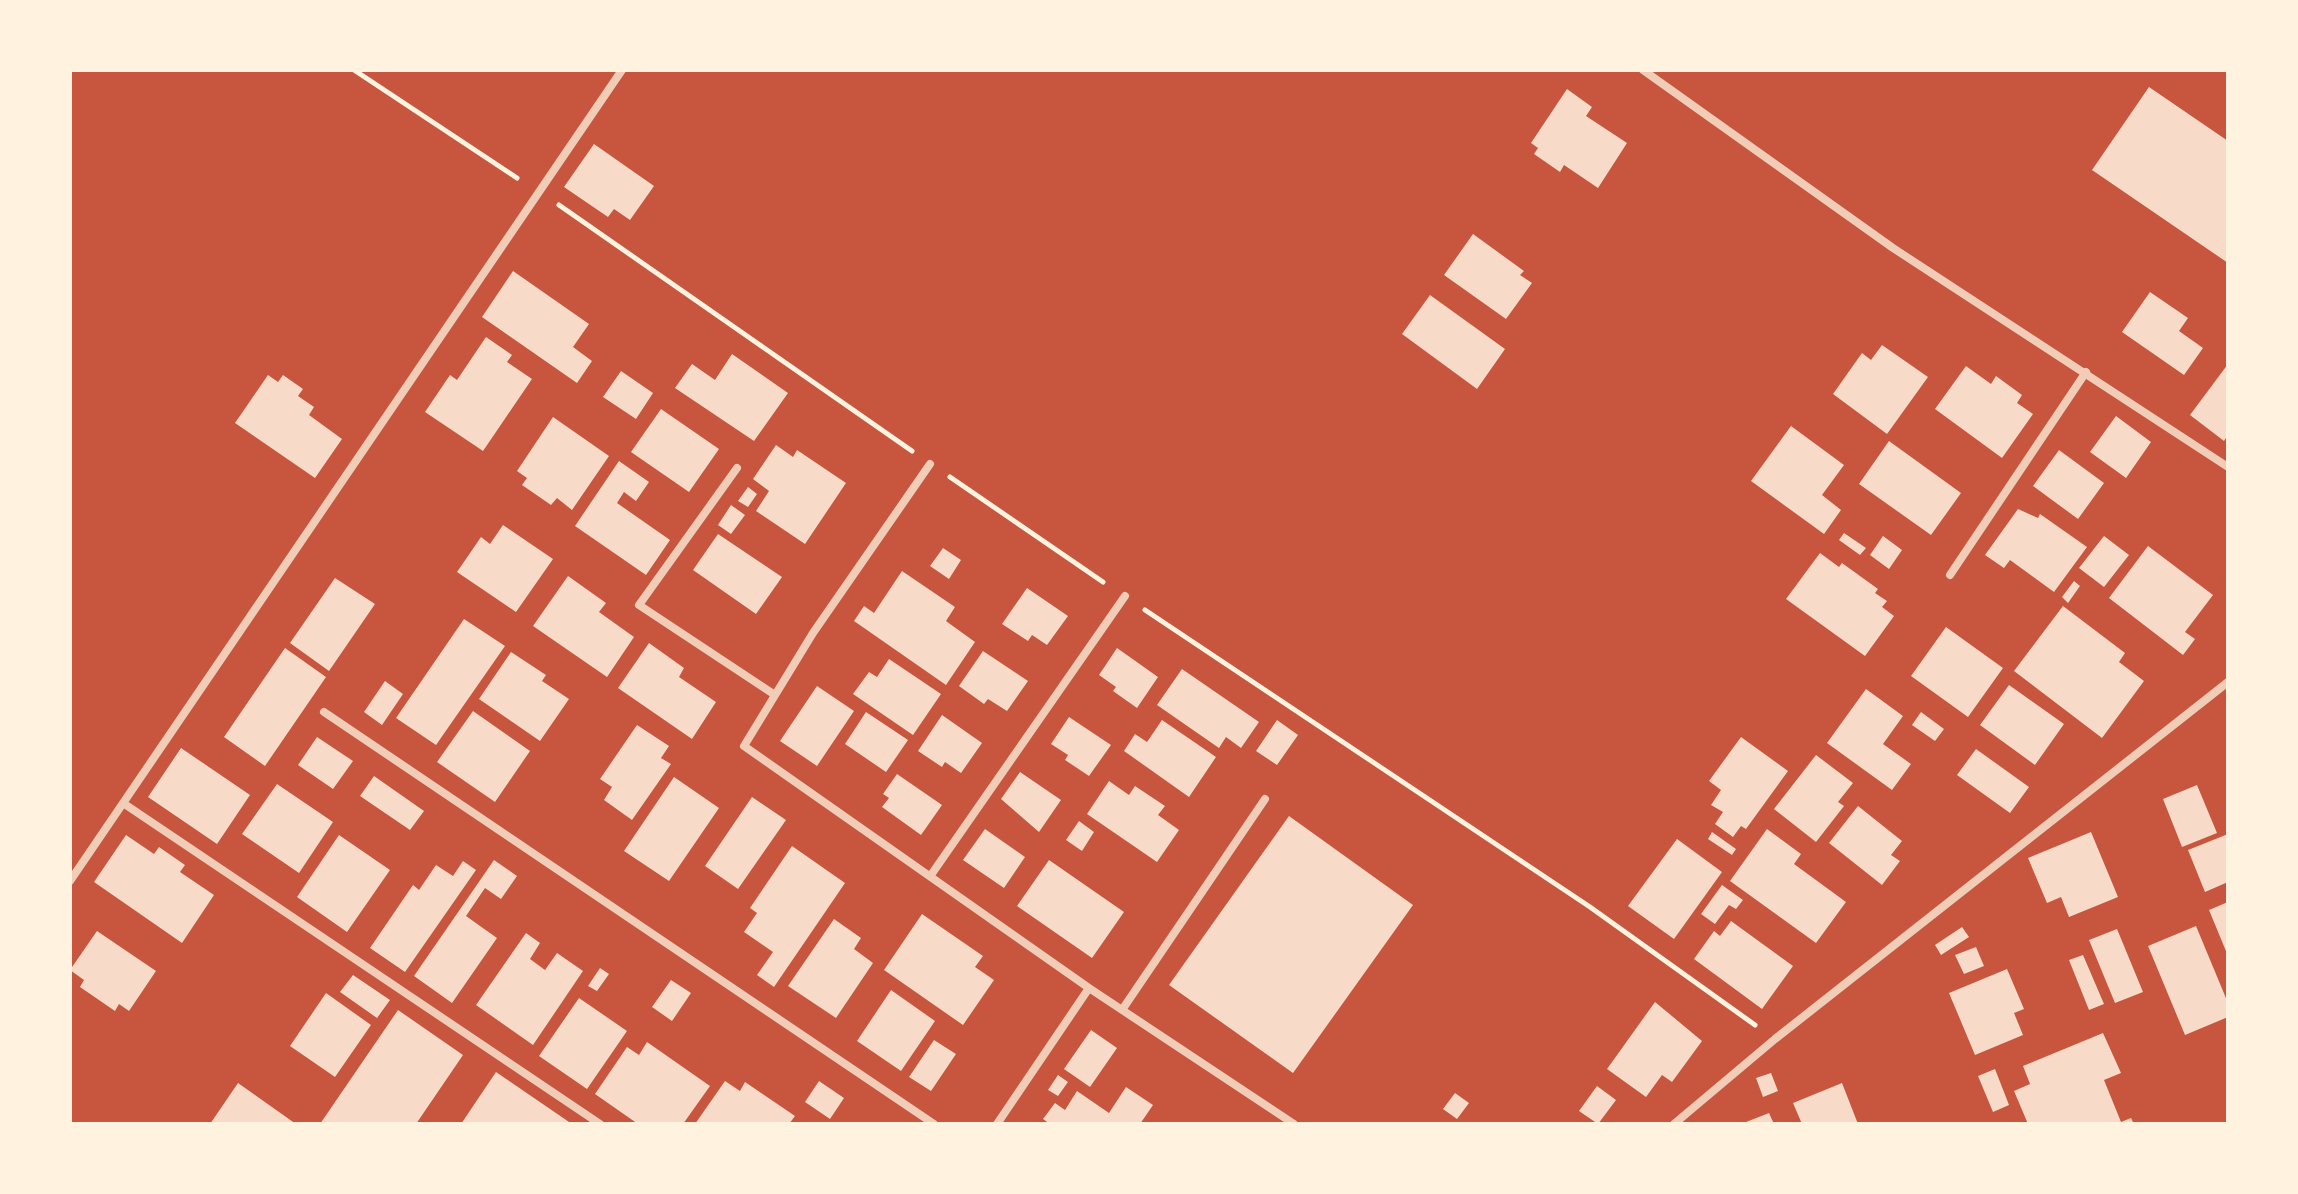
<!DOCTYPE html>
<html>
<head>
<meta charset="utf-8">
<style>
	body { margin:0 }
	#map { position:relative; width:2298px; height:1194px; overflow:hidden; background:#c8553d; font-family:Poppins,sans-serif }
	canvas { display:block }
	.frame { position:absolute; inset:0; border:72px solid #fff3e0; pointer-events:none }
</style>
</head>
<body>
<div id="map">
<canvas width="2298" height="1194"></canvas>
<div class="frame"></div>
</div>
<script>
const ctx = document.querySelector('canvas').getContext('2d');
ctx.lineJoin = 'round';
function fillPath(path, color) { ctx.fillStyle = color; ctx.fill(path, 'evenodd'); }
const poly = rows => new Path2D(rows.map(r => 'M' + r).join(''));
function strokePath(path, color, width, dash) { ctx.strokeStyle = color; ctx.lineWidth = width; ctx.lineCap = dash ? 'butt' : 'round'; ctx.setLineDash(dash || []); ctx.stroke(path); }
fillPath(poly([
	[2149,87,2228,141,2228,263,2092,170],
	[1567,89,1592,107,1586,116,1627,143,1598,188,1564,165,1560,172,1534,154,1538,148,1531,143],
	[594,144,654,186,630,220,614,209,608,217,564,187],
	[1473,234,1524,271,1520,275,1532,283,1506,319,1444,275],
	[513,271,589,324,573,347,592,361,577,383,482,317],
	[2150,292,2188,318,2179,331,2203,348,2184,375,2122,332],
	[1430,295,1505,349,1477,389,1402,334],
	[486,337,512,355,507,362,532,379,483,451,425,412,450,375,457,380],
	[1882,345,1928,377,1887,434,1833,394,1862,353,1871,360],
	[732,354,788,393,754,441,675,388,692,364,715,380],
	[2228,364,2228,435,2224,441,2190,415],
	[1966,366,1991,384,1996,376,2022,395,2017,403,2033,414,2002,458,1935,409],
	[621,371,653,393,636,419,603,397],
	[268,375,278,382,283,375,303,389,298,396,314,407,309,415,342,439,315,478,235,423],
	[661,409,719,449,689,492,631,452],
	[2116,416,2151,442,2126,478,2090,452],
	[553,417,609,456,572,510,557,498,551,505,522,485,527,478,517,471],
	[1791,426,1844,465,1822,495,1841,510,1824,534,1751,481],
	[1889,441,1961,493,1931,535,1859,484],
	[776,445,793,457,797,450,846,483,805,544,756,511,769,491,753,479],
	[2059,450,2104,483,2078,519,2033,486],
	[619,461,649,482,636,501,624,492,617,503,670,540,646,575,575,526],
	[748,487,757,494,748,507,738,501],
	[731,505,745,515,731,534,718,525],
	[2018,509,2038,518,2040,514,2087,547,2054,592,2010,560,2004,568,1985,555],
	[503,525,553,559,516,612,457,572,481,537,490,544],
	[1844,533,1866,548,1860,555,1839,540],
	[718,534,782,577,756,614,693,570],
	[1883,536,1902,550,1889,569,1870,555],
	[2104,536,2129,555,2104,587,2079,568],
	[2148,546,2213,595,2185,632,2195,639,2183,655,2109,598],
	[943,548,961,560,949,579,930,566],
	[1820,553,1839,567,1842,563,1878,589,1875,593,1887,601,1882,607,1894,616,1865,656,1786,599],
	[902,571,955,607,946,621,975,642,946,685,854,621,864,606,874,613],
	[568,576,606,603,599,612,634,637,607,677,533,626],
	[335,578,375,604,329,671,290,643],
	[2074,581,2080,586,2068,603,2062,597],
	[1027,588,1068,616,1047,645,1032,635,1028,641,1002,624],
	[2063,606,2125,653,2119,662,2144,681,2102,738,2014,671],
	[464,619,505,646,436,745,396,718],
	[1946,627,2003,668,1968,717,1911,676],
	[649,643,684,668,679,677,716,702,692,739,618,688],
	[285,648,326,677,265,766,224,737],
	[1117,648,1158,677,1137,708,1113,691,1116,687,1099,675],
	[983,651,1028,681,1007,711,988,699,984,704,959,686],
	[511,652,546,675,542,681,569,699,540,741,479,699],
	[889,659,941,694,913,735,853,694,869,672,877,677],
	[1182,669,1259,722,1241,748,1226,737,1219,748,1157,705],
	[385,681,403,694,382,725,364,712],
	[2009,685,2064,724,2035,765,1980,725],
	[817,686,854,711,817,766,780,741],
	[1866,689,1903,716,1883,744,1911,764,1892,790,1827,743],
	[473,711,530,751,495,802,437,762],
	[866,712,908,740,886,772,845,744],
	[1921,712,1944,729,1935,741,1912,725],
	[942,715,982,743,961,773,945,762,942,767,918,751],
	[1069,717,1111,745,1089,776,1065,760,1068,755,1051,744],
	[1162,720,1216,757,1189,797,1124,751,1135,734,1147,742],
	[1277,720,1298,735,1277,765,1256,751],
	[637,725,669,746,661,758,671,764,632,820,604,800,612,787,600,779],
	[317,737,353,761,333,789,298,765],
	[1741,737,1788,771,1746,829,1741,826,1733,837,1715,824,1723,812,1711,805,1721,790,1709,781],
	[181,748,250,795,217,844,148,797],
	[1976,749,2029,787,2010,813,1957,775],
	[1816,755,1853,783,1838,802,1844,806,1816,842,1774,809],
	[1020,772,1061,800,1039,832,1001,799],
	[897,774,942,805,921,835,882,807,889,798,883,794],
	[374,776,424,811,410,830,360,796],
	[674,777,719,808,669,881,624,851],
	[1109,781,1129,795,1135,786,1165,806,1158,815,1179,830,1157,862,1087,814],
	[277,784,333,822,299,873,242,834],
	[2197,785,2217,833,2182,847,2163,799],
	[752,797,786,820,738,889,705,866],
	[1858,806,1902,841,1891,855,1900,861,1882,885,1829,843],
	[1289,816,1413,905,1293,1073,1169,985],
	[1079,821,1094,832,1082,851,1066,840],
	[985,829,1025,857,1004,888,963,860],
	[1767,829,1801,854,1794,864,1846,902,1816,943,1730,881],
	[1712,832,1736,849,1732,855,1708,839],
	[2091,832,2118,897,2069,917,2061,897,2047,903,2028,858],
	[2228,834,2228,882,2205,892,2188,850],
	[126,835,154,854,159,847,185,865,180,872,214,895,182,943,94,882],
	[339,835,390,870,347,932,297,897],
	[1677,839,1722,872,1674,939,1628,906],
	[792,846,845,883,774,987,757,975,773,952,744,932,757,913,750,908],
	[494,860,517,876,501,899,485,888,466,916,497,938,452,1003,414,976],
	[1049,860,1124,912,1092,958,1017,906],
	[463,861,476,870,405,972,370,948,413,885,419,890,436,865,453,876],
	[1722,885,1743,900,1736,909,1729,905,1715,924,1701,914],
	[2228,902,2228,956,2209,910],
	[922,914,983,956,975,967,994,980,963,1025,884,970],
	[834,919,861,938,854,949,873,963,836,1018,788,986],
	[1731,921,1793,966,1762,1009,1694,959,1714,931,1720,936],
	[2196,926,2228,1003,2228,1017,2185,1035,2148,946],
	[1962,927,1969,937,1941,955,1935,945],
	[2117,929,2143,992,2115,1003,2089,940],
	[97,931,156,971,129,1011,119,1004,115,1011,80,987,84,980,70,970],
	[526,933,540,943,530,959,545,970,557,953,583,971,533,1045,476,1005],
	[1976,947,1984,966,1964,974,1955,955],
	[2083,955,2104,1004,2089,1010,2069,960],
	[600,968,609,974,597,991,588,986],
	[2007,969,2024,1009,2014,1013,2023,1035,1975,1055,1949,993],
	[353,975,390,1000,377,1018,340,992],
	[671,980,691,993,672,1021,652,1007],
	[891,990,935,1021,901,1071,857,1041],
	[326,993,371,1025,335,1077,290,1046],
	[579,998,627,1031,587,1089,539,1056],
	[1655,1002,1702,1041,1672,1082,1662,1075,1646,1097,1607,1069],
	[398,1010,463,1055,416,1124,320,1124],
	[1091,1030,1117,1048,1090,1087,1064,1069],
	[2103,1033,2121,1073,2104,1080,2121,1122,2131,1118,2134,1124,2028,1124,2014,1091,2030,1084,2023,1066],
	[934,1040,956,1054,931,1091,909,1077],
	[647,1042,710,1086,683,1124,638,1124,595,1094,627,1047,639,1055],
	[1995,1069,2009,1105,1993,1112,1978,1076],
	[496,1072,572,1124,461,1124],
	[1771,1073,1778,1091,1763,1097,1756,1078],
	[1058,1075,1068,1082,1058,1096,1048,1090],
	[725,1081,740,1091,745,1082,795,1116,789,1124,695,1124],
	[819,1081,844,1098,830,1119,805,1102],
	[238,1083,296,1124,210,1124],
	[1842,1083,1858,1124,1802,1124,1793,1103],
	[1597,1086,1616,1100,1598,1124,1579,1111],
	[1126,1087,1153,1105,1140,1124,1050,1124,1043,1119,1055,1103,1065,1110,1077,1091,1109,1113],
	[1455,1093,1469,1103,1457,1119,1443,1109],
	[1769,1113,1774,1124,1741,1124]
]), '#f7dbc8');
strokePath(poly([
	[354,70,517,178],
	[559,205,912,451],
	[950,477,1103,582],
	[1145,610,1590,907,1755,1025]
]), '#fff3e0', 5);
strokePath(poly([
	[1643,70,1893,248,2228,467],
	[930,464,813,633,744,746,1089,988,1294,1124],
	[737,468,639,605,775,695],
	[1950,575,2086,372],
	[324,712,934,1124],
	[123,803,600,1124],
	[931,875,1125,596],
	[70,881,622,70],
	[1122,1010,1265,799],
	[997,1124,1089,988],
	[1674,1124,1775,1039,2228,682]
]), '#f1ccb7', 8);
</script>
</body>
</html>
